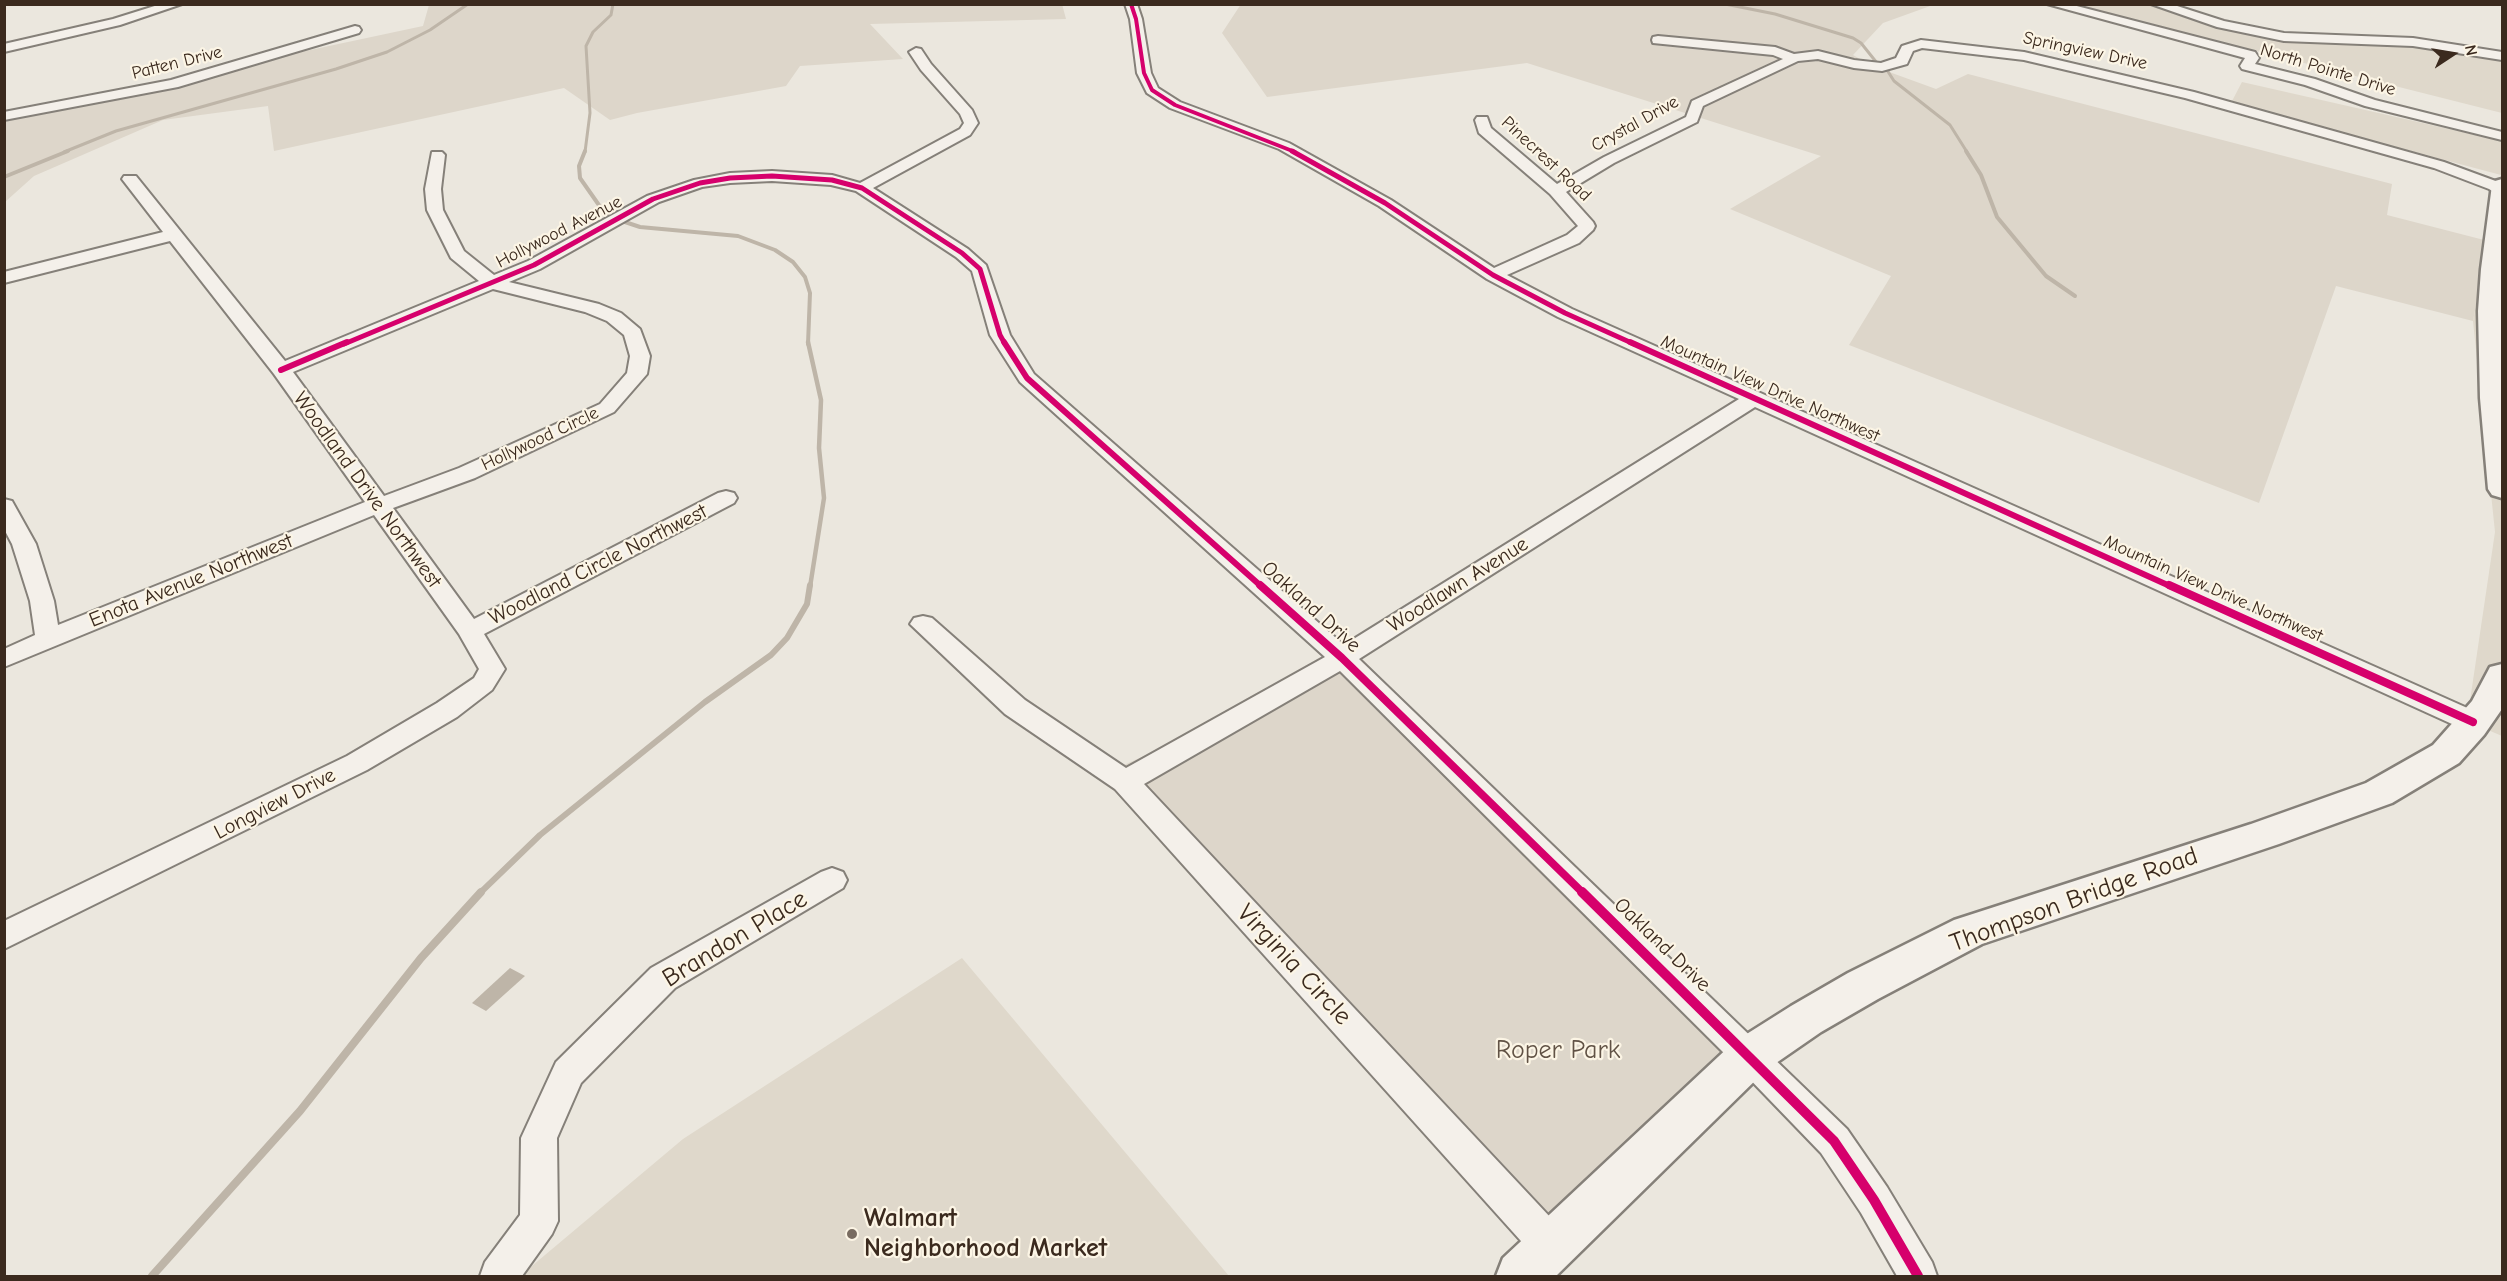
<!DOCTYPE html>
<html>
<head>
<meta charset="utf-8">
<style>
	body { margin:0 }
	#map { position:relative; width:2507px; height:1281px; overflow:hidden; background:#ebe7de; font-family:"Comic Neue",sans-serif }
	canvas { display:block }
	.frame { position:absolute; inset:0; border:6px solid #3b2a1e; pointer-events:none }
	.north { position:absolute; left:2423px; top:24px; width:60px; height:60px; -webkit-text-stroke:4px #fcf5e5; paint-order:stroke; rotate:78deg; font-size:16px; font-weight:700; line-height:24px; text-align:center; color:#3b2a1e }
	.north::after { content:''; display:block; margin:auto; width:21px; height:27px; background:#3b2a1e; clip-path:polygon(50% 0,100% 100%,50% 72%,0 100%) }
</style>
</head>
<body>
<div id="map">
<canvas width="2507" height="1281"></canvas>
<div class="frame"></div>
<div class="north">N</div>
</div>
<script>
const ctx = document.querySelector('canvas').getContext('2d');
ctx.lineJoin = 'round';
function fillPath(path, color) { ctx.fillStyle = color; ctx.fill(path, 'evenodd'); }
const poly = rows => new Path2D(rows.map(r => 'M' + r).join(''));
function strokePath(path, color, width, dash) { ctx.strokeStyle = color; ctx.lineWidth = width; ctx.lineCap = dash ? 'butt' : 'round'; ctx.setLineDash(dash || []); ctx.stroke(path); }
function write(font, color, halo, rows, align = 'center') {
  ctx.font = font + ' "Comic Neue",sans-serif'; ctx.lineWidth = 4.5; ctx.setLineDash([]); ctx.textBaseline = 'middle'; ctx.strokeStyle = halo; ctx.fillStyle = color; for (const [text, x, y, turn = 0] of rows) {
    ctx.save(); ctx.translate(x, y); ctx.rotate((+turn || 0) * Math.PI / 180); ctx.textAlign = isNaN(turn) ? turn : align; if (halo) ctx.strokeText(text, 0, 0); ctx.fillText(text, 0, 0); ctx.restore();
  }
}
fillPath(poly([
	[2074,5,2170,5,2228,22,2323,42,2419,43,2502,56,2502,113],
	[2242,82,2502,141,2502,736,2467,721,2495,532,2473,321,2501,175,2231,103],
	[962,958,1229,1276,520,1276,683,1139]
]), '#dfd8cb');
fillPath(poly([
	[1062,4,1066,19,870,24,903,59,800,66,786,86,637,113,610,120,564,88,274,151,268,106,163,120,34,176,5,202,5,115,423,26,429,5],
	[1241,4,1933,5,1883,23,1853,55,1870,65,1936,89,1968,74,2392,184,2387,215,2488,241,2473,321,2336,286,2259,503,1849,345,1891,276,1730,209,1821,156,1527,63,1267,97,1222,33],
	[1349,664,1750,1053,1557,1238,1115,769]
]), '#ddd6ca');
fillPath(poly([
	[510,968,525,976,486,1011,472,1003]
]), '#beb5a8');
strokePath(poly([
	[1725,4,1775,14,1853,38,1861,43,1877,63],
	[1887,70,1894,81,1950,125,1967,152],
	[64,152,116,131,336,69,387,52,430,30,468,4],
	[585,152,590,113,586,46,593,32,611,15,613,4]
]), '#beb5a8', 3);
strokePath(poly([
	[585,151,579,166,580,178,601,208,616,219,640,227,738,236,775,250,793,262,805,277,810,293,808,344],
	[1966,151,1981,175,1997,217,2046,276,2075,296],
	[4,177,68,151]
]), '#beb5a8', 4);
strokePath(poly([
	[808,342,821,400,819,448,824,498,810,587]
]), '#beb5a8', 4.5);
strokePath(poly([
	[480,893,540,835,705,702,771,655,787,638,807,604,810,585]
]), '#beb5a8', 6);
strokePath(poly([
	[152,1276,300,1111,421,958,481,892]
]), '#beb5a8', 8);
const minor = poly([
	[161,4,182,4,120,25,4,52,4,44,113,19,161,4],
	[1125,4,1137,4,1142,19,1151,73,1158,88,1180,102,1289,143,1391,200,1494,268,1567,235,1578,226,1550,194,1479,133,1475,120,1477,117,1487,117,1491,128,1557,184,1604,157,1686,117,1692,101,1783,59,1773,55,1653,43,1652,40,1653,37,1658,36,1775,47,1794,54,1818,51,1854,60,1881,63,1896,58,1902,46,1921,40,2024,52,2194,92,2444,162,2501,183,2502,197,2489,189,2434,168,2185,98,2024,60,1922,48,1913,51,1907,64,1882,71,1854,68,1818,59,1798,61,1703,106,1697,122,1614,163,1566,192,1593,222,1595,226,1593,230,1579,243,1507,275,1572,309,2483,715,2487,722,2483,729,2473,732,2463,729,1755,407,1359,659,1847,1129,1887,1187,1932,1262,1937,1276,1897,1276,1861,1213,1821,1153,1738,1067,1340,671,1144,784,1566,1234,1571,1247,1566,1260,1552,1266,1538,1260,1115,789,1005,714,910,624,914,618,923,616,932,618,1025,700,1126,768,1325,657,1020,382,990,335,972,271,956,257,856,191,831,185,772,181,730,183,702,187,659,202,540,269,509,282,599,304,621,313,640,329,650,356,647,374,614,412,475,478,393,508,474,619,718,493,726,491,734,493,737,498,734,503,484,634,505,669,492,690,457,717,367,770,4,949,4,921,347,756,437,703,474,678,479,669,459,634,374,515,4,667,4,649,35,635,30,601,12,544,4,529,4,499,12,501,36,544,54,601,58,625,365,502,274,374,170,241,4,283,4,272,163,232,122,179,124,176,136,176,285,361,479,281,451,258,427,210,425,189,432,152,442,152,445,155,441,189,443,210,464,251,494,275,528,261,647,196,694,180,730,173,772,171,832,175,860,183,960,129,964,123,960,114,921,70,909,52,916,48,921,49,931,64,972,110,978,123,970,135,873,188,968,249,986,265,1010,335,1034,374,1344,645,1739,399,1558,317,1487,279,1379,206,1279,149,1170,108,1147,93,1137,73,1130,19,1125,4],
	[493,289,585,312,607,321,624,335,630,356,627,373,600,404,459,468,384,496,293,372,493,289],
	[2047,4,2069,4,2255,52,2259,58,2255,64,2315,79,2375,100,2502,132,2502,140,2365,106,2305,85,2242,69,2240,66,2245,58,2047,4],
	[2151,4,2171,4,2224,21,2284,33,2413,38,2502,52,2502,60,2413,46,2284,41,2217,27,2151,4],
	[355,26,359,27,361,30,359,33,178,87,4,120,4,112,171,80,355,26],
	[832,868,843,872,847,880,843,888,675,988,581,1083,557,1138,558,1221,552,1234,522,1276,480,1276,485,1262,520,1215,521,1138,556,1062,651,968,821,872,832,868]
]);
const highway = poly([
	[2502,179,2502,498,2492,495,2488,489,2480,398,2478,311,2481,269,2492,185,2495,181,2502,179],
	[2502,664,2502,709,2484,735,2459,763,2392,803,2279,844,1982,944,1878,999,1821,1032,1766,1070,1556,1276,1496,1276,1503,1258,1734,1042,1791,1006,1848,973,1954,920,2251,824,2366,783,2433,745,2472,701,2490,667,2502,664]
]);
strokePath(minor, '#858079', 4);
strokePath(highway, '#858079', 5);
fillPath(minor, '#f4f0ea');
fillPath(highway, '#f4f0ea');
strokePath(poly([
	[1131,4,1136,19,1144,73,1152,90,1175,105,1295,152]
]), '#d6006c', 4);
strokePath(poly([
	[1292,151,1385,203,1493,275,1565,313,1634,344],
	[344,344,534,265,653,199,700,183,730,178,772,176,832,180,862,188,962,253,980,269,1000,335,1005,344]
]), '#d6006c', 5);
strokePath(poly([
	[1004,342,1027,378,1262,587],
	[1630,342,2172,587],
	[281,370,347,342]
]), '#d6006c', 6);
strokePath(poly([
	[1260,585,1342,658,1583,893],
	[2169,585,2473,722]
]), '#d6006c', 8);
strokePath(poly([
	[1582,892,1834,1141,1874,1200,1918,1276]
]), '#d6006c', 10);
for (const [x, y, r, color] of [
	[852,1234,6,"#796c61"]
]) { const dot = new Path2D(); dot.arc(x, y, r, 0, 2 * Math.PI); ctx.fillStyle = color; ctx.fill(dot); strokePath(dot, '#fcf5e5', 2); }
write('18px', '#3b2a1e', '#fcf5e5', [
	["Springview Drive",2085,51,12],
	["Patten Drive",177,63,-14],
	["North Pointe Drive",2328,70,17],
	["Crystal Drive",1635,124,-29],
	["Pinecrest Road",1546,159,43],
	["Hollywood Avenue",559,232,-27],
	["Mountain View Drive Northwest",1770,389,24],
	["Hollywood Circle",540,439,-25],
	["Mountain View Drive Northwest",2213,589,24]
]);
write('21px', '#3b2a1e', '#fcf5e5', [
	["Woodland Drive Northwest",367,490,54],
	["Woodland Circle Northwest",598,565,-27],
	["Enota Avenue Northwest",191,581,-22],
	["Woodlawn Avenue",1458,585,-32],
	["Oakland Drive",1311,607,42],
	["Longview Drive",275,804,-27],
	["Oakland Drive",1662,945,44]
]);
write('26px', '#3b2a1e', '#fcf5e5', [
	["Thompson Bridge Road",2074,900,-20],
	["Brandon Place",735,939,-31],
	["Virginia Circle",1294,965,47]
]);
write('26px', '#615245', '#fcf5e5', [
	["Roper Park",1558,1051]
]);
write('bold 26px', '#3b2a1e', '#fcf5e5', [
	["Walmart",864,1219],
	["Neighborhood Market",864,1249]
], 'left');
</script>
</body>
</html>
